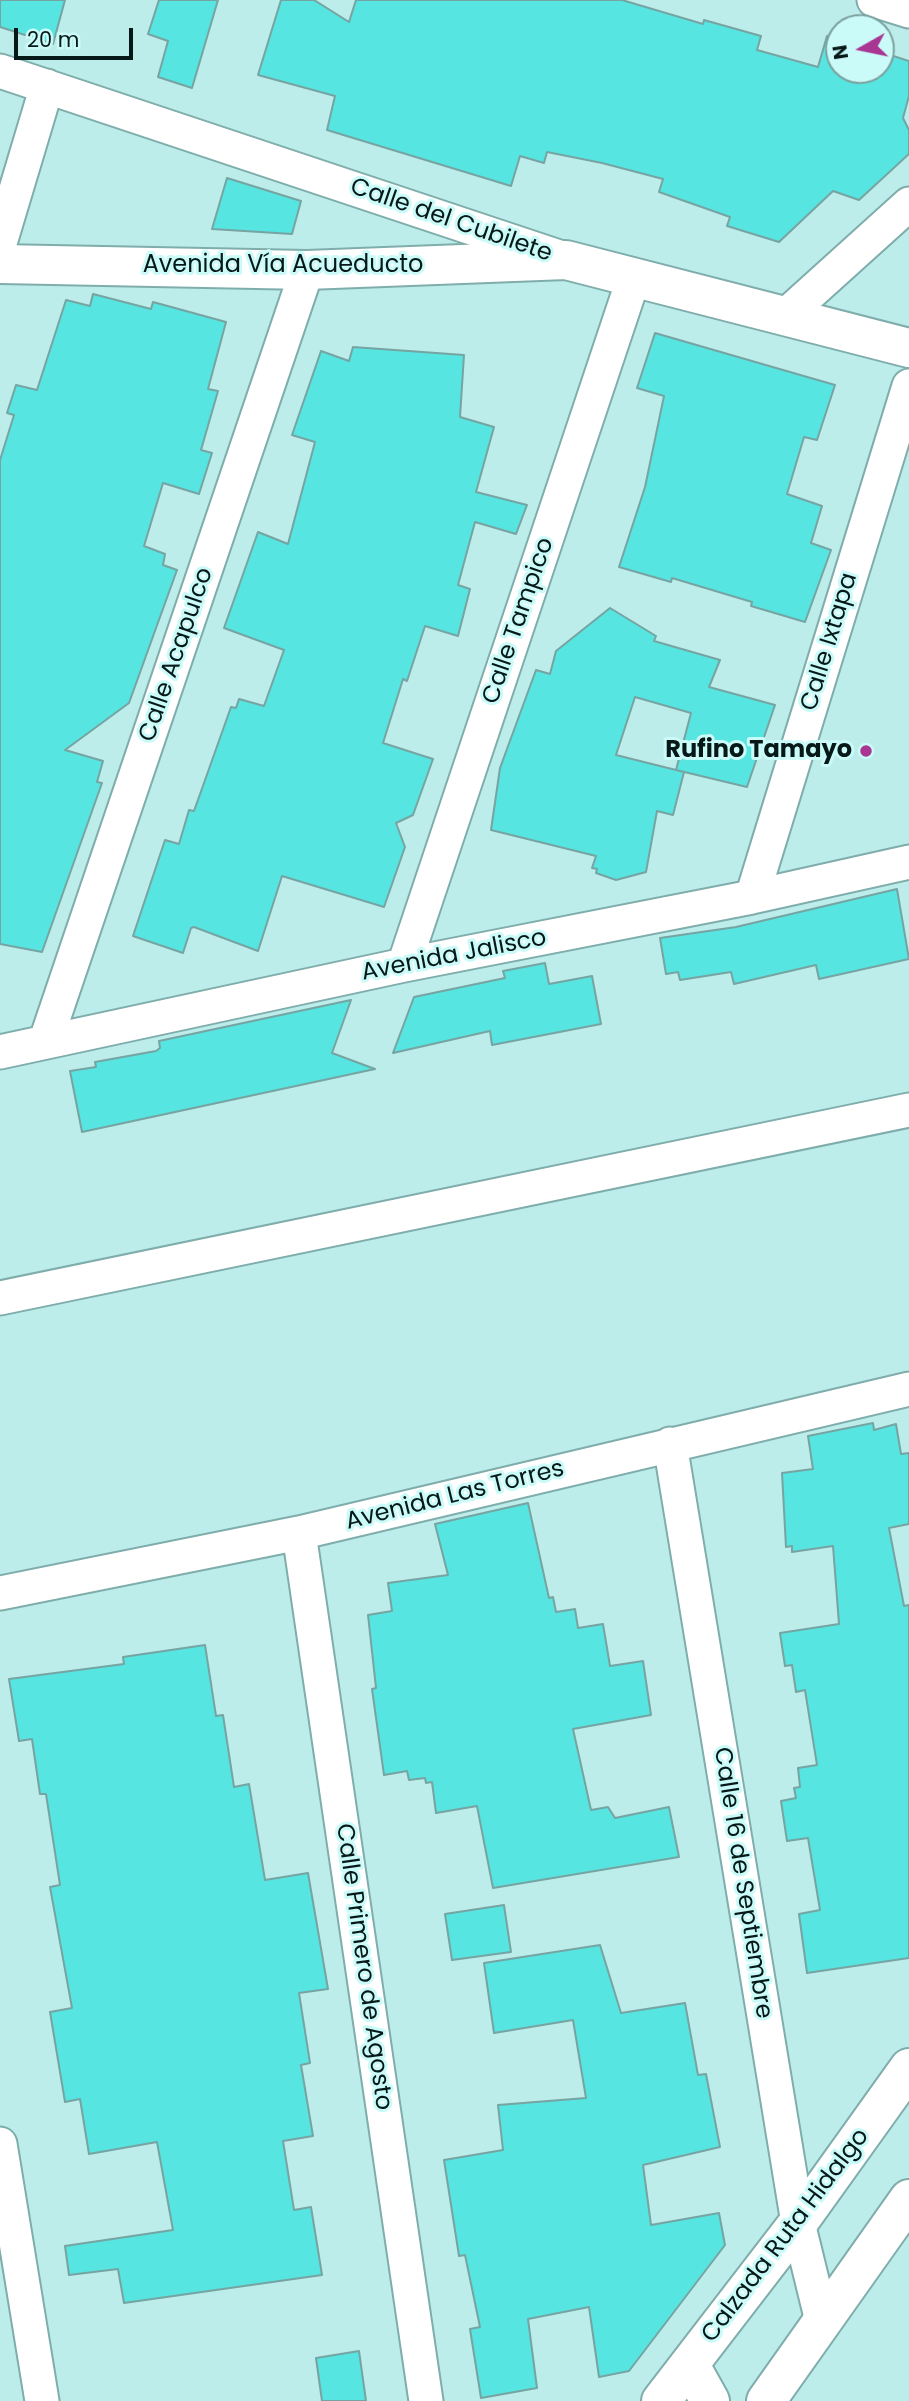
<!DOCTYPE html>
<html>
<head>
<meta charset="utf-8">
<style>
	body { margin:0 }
	#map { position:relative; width:909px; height:2401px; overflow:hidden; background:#bdedeb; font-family:Poppins,sans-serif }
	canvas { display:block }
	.north { position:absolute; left:825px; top:14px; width:70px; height:70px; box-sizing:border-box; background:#cafbf8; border:2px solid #7ca09e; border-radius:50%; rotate:261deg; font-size:19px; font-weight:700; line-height:28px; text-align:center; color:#061818 }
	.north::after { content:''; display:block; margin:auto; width:24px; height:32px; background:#a83692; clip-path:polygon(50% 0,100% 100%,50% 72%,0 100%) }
	.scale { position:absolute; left:14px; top:28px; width:119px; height:32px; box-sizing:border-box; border:4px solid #061818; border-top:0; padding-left:9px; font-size:21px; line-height:24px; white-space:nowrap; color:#061818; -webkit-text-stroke:5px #cafbf8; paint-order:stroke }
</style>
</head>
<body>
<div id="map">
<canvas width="909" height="2401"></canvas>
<div class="north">N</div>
<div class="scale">20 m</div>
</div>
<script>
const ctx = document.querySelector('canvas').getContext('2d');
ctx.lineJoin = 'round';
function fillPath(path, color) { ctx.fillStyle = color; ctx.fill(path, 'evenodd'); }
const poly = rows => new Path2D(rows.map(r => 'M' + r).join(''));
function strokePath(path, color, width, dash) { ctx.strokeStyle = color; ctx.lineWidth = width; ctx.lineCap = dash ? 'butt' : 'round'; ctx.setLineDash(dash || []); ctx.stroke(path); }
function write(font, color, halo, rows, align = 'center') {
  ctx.font = font + ' Poppins,sans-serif'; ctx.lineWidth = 6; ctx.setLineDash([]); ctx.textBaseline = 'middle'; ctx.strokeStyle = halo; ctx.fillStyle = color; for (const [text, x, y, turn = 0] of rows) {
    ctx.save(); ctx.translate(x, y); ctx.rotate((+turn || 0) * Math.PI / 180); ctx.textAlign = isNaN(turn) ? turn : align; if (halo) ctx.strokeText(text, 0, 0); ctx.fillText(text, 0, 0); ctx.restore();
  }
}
const building = poly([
	[0,0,65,0,53,44,0,27,0,0],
	[159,0,218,0,192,88,158,77,168,41,148,34,159,0],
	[281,0,314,0,349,22,356,0,622,0,703,24,704,20,761,36,757,50,818,67,827,36,839,39,839,70,881,70,881,52,909,61,909,96,903,118,909,130,909,154,859,200,833,191,779,242,727,226,730,217,659,192,663,179,602,163,547,152,544,163,520,156,511,186,327,130,335,96,258,75,281,0],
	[227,178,301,201,292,234,212,229,227,178],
	[93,294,151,309,153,302,226,322,208,389,218,391,201,450,212,453,199,494,163,483,144,546,165,554,163,565,177,570,129,703,65,750,103,761,97,782,102,783,42,952,0,944,0,460,14,415,7,413,16,385,37,390,66,300,90,306,93,294],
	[655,333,835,385,817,440,804,437,787,494,822,506,811,543,831,550,805,622,751,606,752,602,672,578,671,582,619,567,645,487,664,396,637,388,655,333],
	[353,347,464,355,460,417,494,427,476,492,527,505,516,534,475,522,458,585,470,589,458,636,425,626,407,681,403,679,383,743,433,759,413,815,396,823,405,847,384,907,282,876,258,951,194,927,191,928,183,953,133,936,165,840,179,844,189,810,194,811,231,707,236,708,239,699,264,706,284,650,224,628,258,532,288,544,315,442,292,435,321,351,349,361,353,347],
	[610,608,656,636,654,641,720,660,709,687,775,705,747,787,676,770,691,713,635,697,616,755,684,772,673,815,657,811,646,872,616,880,596,873,597,869,592,868,596,856,491,830,500,768,536,670,550,674,556,651,610,608],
	[897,889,909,959,819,979,816,965,734,984,731,972,680,980,678,972,666,974,660,938,736,927,897,889],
	[545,963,549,984,592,976,601,1024,492,1045,490,1031,393,1053,414,997,505,978,503,971,545,963],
	[351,1000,332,1053,375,1069,82,1132,70,1071,96,1067,95,1062,156,1051,160,1048,159,1041,351,1000],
	[873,1423,874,1430,896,1424,901,1454,909,1453,909,1524,889,1528,904,1606,909,1605,909,1958,807,1973,799,1914,820,1910,808,1838,787,1841,781,1801,796,1798,794,1788,800,1787,798,1768,817,1765,805,1690,796,1692,792,1665,785,1666,780,1633,839,1624,833,1546,792,1552,792,1546,786,1547,782,1473,813,1469,808,1436,873,1423],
	[528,1503,549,1598,553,1597,556,1612,575,1609,578,1628,603,1624,610,1666,643,1661,651,1715,573,1729,591,1810,608,1807,615,1818,669,1807,679,1857,493,1888,477,1806,436,1813,432,1782,426,1783,425,1778,409,1780,407,1771,384,1775,372,1689,376,1688,368,1615,392,1611,388,1583,448,1575,435,1524,528,1503],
	[205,1645,216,1716,223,1715,234,1787,249,1784,265,1880,308,1873,328,1989,299,1993,310,2063,301,2065,313,2136,283,2141,294,2210,311,2207,322,2275,124,2303,118,2269,69,2275,65,2246,173,2230,157,2142,89,2154,80,2099,65,2102,50,2012,72,2008,50,1887,60,1885,46,1794,40,1794,32,1739,19,1741,9,1679,124,1664,123,1657,205,1645],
	[504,1905,511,1952,452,1960,445,1914,504,1905],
	[600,1945,621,2013,685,2003,698,2075,706,2074,720,2147,643,2165,651,2225,719,2213,725,2245,629,2371,599,2377,589,2307,528,2319,537,2388,481,2398,470,2329,480,2327,465,2255,459,2256,444,2160,503,2150,498,2105,586,2098,573,2020,494,2033,484,1963,600,1945],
	[359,2351,366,2401,322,2401,316,2358,359,2351]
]);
fillPath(building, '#56e5e0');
strokePath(building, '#76a4a2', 2);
const street = poly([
	[874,0,909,11],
	[0,71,559,257],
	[0,243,47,86],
	[785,316,909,204],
	[752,897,909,386],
	[404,965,634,277],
	[46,1040,307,270],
	[0,1052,404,965,752,897,909,862],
	[0,1298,909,1110],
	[670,1444,798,2223,822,2321],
	[299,1533,426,2401],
	[0,1593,299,1533,909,1389],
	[0,2144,42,2401]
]);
const secondary = poly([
	[0,264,307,270,566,260,909,348]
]);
const primary = poly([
	[690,2365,710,2401],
	[661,2401,798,2223,909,2068],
	[766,2401,909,2199]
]);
strokePath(street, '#7fadab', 37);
strokePath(secondary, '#7fadab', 42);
strokePath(primary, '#7fadab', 42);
strokePath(street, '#fff', 33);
strokePath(secondary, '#fff', 38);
strokePath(primary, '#fff', 38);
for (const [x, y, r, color] of [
	[866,751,7,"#a83692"]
]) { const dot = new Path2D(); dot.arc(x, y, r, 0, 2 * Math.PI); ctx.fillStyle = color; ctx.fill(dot); strokePath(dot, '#cafbf8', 2.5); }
write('24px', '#061818', '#cafbf8', [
	["Calle del Cubilete",451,221,19],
	["Avenida Vía Acueducto",283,266],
	["Calle Tampico",519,621,-71],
	["Calle Ixtapa",830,642,-73],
	["Calle Acapulco",177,655,-71],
	["Avenida Jalisco",454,956,-11],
	["Avenida Las Torres",455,1496,-14],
	["Calle 16 de Septiembre",742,1883,81],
	["Calle Primero de Agosto",363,1967,82],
	["Calzada Ruta Hidalgo",786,2236,-53]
]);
write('bold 24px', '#061818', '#cafbf8', [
	["Rufino Tamayo",852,751]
], 'right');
</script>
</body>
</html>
